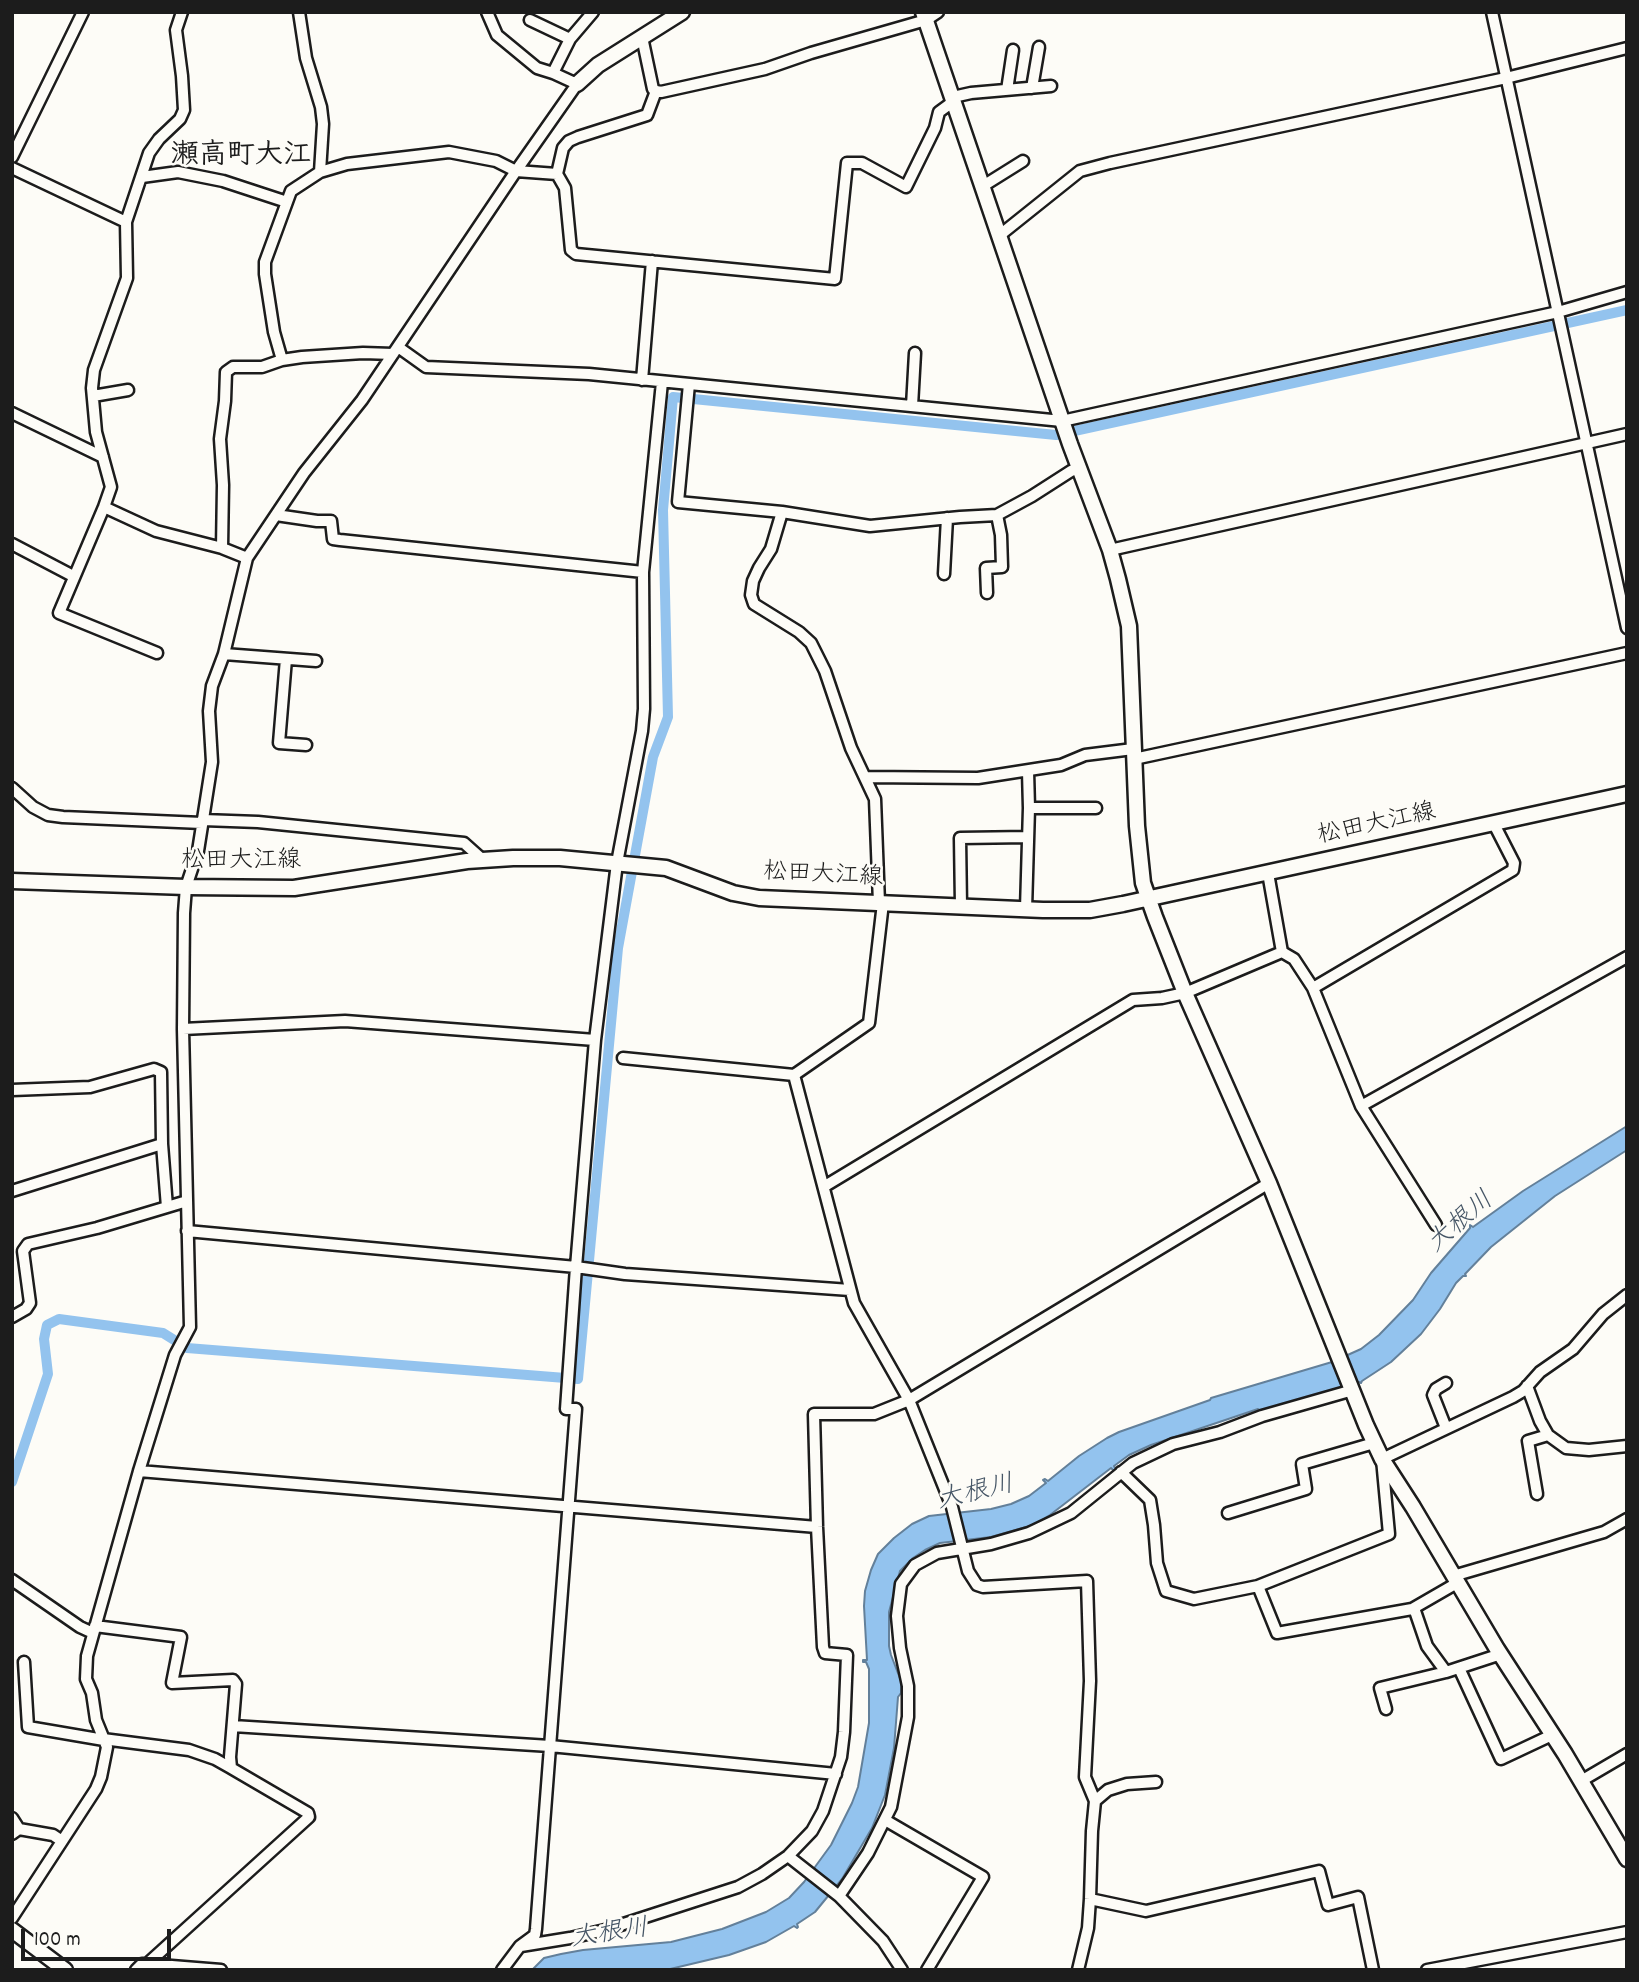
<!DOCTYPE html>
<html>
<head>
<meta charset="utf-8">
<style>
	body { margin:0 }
	#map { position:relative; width:1639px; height:1982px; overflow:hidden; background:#fdfcf7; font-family:Dekko,sans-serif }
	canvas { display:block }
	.frame { position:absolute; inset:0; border:14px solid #1c1c1c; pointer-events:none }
	.scale { position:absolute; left:21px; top:1929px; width:150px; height:32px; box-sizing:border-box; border:4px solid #1c1c1c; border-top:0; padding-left:9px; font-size:21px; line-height:24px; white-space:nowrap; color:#1c1c1c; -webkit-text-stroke:5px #fdfcf7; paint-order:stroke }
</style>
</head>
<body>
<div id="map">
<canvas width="1639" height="1982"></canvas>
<div class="frame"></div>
<div class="scale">100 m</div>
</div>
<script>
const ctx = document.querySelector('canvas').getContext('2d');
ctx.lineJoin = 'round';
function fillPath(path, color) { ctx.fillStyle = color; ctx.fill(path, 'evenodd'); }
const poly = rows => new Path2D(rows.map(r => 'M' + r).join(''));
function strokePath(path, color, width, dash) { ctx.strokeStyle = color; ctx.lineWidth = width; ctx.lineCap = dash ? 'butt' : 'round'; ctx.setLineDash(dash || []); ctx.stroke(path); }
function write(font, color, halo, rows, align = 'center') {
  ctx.font = font + ' Dekko,"Klee One",sans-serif'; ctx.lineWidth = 5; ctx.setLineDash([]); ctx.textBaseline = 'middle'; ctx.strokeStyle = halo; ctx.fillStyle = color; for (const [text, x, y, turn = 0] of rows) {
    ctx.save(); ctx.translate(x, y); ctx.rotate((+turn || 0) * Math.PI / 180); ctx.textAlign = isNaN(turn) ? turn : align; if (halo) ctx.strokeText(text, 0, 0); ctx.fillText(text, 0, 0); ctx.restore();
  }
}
const water = poly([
	[1627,1126,1627,1150,1555,1196,1491,1247,1465,1274,1466,1276,1463,1276,1456,1283,1440,1309,1421,1334,1391,1362,1362,1381,1361,1383,1359,1382,1261,1411,1258,1409,1151,1445,1129,1455,1114,1466,1116,1470,1114,1471,1111,1468,1050,1515,1033,1525,991,1537,940,1543,925,1550,913,1558,900,1571,889,1612,889,1646,891,1655,901,1681,901,1693,898,1697,894,1748,885,1795,872,1828,842,1879,815,1912,797,1924,798,1927,797,1928,794,1926,766,1942,729,1955,666,1970,532,1970,544,1958,561,1954,583,1950,671,1942,722,1929,766,1912,789,1898,804,1882,831,1845,852,1803,858,1787,869,1723,869,1669,866,1662,863,1662,863,1660,867,1660,864,1606,865,1591,871,1570,878,1554,894,1538,912,1524,929,1516,991,1509,1011,1504,1029,1496,1046,1483,1043,1480,1045,1479,1048,1481,1079,1456,1107,1438,1119,1432,1210,1400,1211,1398,1332,1362,1361,1349,1379,1335,1413,1300,1431,1273,1470,1228,1470,1225,1473,1227,1523,1191,1627,1126]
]);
fillPath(water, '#93c3ee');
strokePath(water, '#63809a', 2);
strokePath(poly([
	[12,1482,48,1374,44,1339,47,1325,59,1319,163,1333,187,1348,578,1379,618,948,653,757,668,717,663,510,673,397,1056,435,1627,310]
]), '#93c3ee', 10);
const street = poly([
	[299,12,306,58,321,107,323,124,320,172],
	[1492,12,1627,628],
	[530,20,570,39],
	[642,37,653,89,656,91,661,92,765,69,811,53,926,20,938,12],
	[553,73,570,39,593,12],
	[1032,88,1039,47],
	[1007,90,1013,50],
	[656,91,647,115,578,137,569,141,563,148,557,174,565,188,571,250,576,254,835,279,847,163,862,163,906,187,935,128,939,112,954,101],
	[953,97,971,93,1051,86],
	[12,157,83,12],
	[12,168,126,222],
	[142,177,178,172,223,181,287,202],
	[983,186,1023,161],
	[1000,235,1080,171,1110,163,1506,78,1627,48],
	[398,347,426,367,589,374,1062,421,1558,312,1627,292],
	[282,360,274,332,265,274,265,262,291,191,320,172,347,164,449,152,496,161,516,171,557,174],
	[642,380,652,261],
	[689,384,678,502,782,512,870,526,960,517,997,515,1032,496,1071,471,1079,468],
	[93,396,128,390],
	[912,406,915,353],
	[12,413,103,457],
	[104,507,156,531,222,548,247,558],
	[782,512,771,549,759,568,753,581,751,595,754,604,799,632,811,643,825,671,851,748,875,799,879,903],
	[276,515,317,521,331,521,333,539,340,540,643,572],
	[12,544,73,576],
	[222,548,223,485,220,439,225,401,226,372,233,367,262,367,282,360,302,357,363,353,393,354],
	[1110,550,1627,434],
	[944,574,947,518],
	[987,593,986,568,1002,567,1001,535,997,515],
	[157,653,59,613,104,507,111,487,96,432,92,388,94,370,127,278,126,222,149,153,159,139,180,119,184,110,182,76,176,30,182,12],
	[224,654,316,661],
	[286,659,279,743,306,745],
	[1134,759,1627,653],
	[1028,771,1029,808],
	[865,777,978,778,1061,765,1085,755,1133,749],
	[12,788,33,807,48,815,63,817,202,823],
	[203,820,258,822,464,843,483,860],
	[1268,873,1282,952],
	[961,906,960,838,1028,837],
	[1026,909,1029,808,1096,808],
	[1313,988,1513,870,1514,863,1494,824],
	[183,1029,345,1021,595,1040],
	[623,1058,794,1075,869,1023,883,903],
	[794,1075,854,1303,909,1400,952,1507,968,1571,977,1585,983,1587,1087,1581,1090,1681,1085,1777,1095,1801,1092,1831,1090,1899,1088,1928,1078,1970],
	[12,1090,90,1087,154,1069,161,1072,162,1144,167,1207],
	[1361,1106,1627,957],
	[825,1186,1133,1000,1162,998,1185,993,1282,952,1294,959,1313,988,1361,1106,1436,1225],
	[12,1191,162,1144],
	[187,1231,576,1267,625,1274,850,1290],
	[12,1317,26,1309,30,1303,23,1251,28,1244,97,1228,187,1201],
	[1446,1383,1436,1389,1433,1395,1446,1428],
	[1527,1386,1540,1421,1548,1435,1566,1448,1589,1450,1627,1446],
	[139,1471,817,1527],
	[1121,1472,1150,1500,1154,1525,1157,1563,1166,1591,1194,1599,1258,1586,1389,1534,1382,1459,1513,1397,1523,1391,1540,1372,1573,1349,1603,1314,1627,1295],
	[1537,1494,1528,1441,1548,1435],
	[1228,1513,1306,1489,1302,1464,1374,1443],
	[1453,1576,1604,1532,1627,1519],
	[12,1580,80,1627,93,1633],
	[1258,1586,1277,1633,1412,1609,1457,1583],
	[1414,1608,1427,1646,1446,1672,1501,1654],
	[95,1626,181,1637,172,1683,233,1680,236,1684,230,1757,231,1768,308,1813,309,1817,147,1964,142,1964,136,1970],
	[24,1662,28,1727,104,1740],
	[1459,1668,1501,1759,1552,1735],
	[1386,1709,1380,1688,1446,1672],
	[233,1726,550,1746,836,1774],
	[103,1739,189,1750,215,1759,231,1768],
	[1581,1781,1627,1754],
	[1095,1801,1108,1790,1127,1784,1156,1782],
	[12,1818,19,1829],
	[885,1820,983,1877,927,1970],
	[12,1834,19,1829,53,1835,62,1841],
	[788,1856,839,1896,883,1941,902,1970],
	[839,1896,868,1853,891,1807,908,1717,908,1686,900,1648,897,1616,901,1584,915,1565,937,1553,991,1544,1029,1533,1071,1513,1133,1463,1173,1444,1220,1432,1262,1416,1353,1390],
	[1090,1899,1146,1911,1319,1871,1328,1905,1358,1897,1373,1970],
	[12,1918,96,1789,101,1777,107,1747,96,1720,92,1693,86,1679,87,1656,139,1471,175,1355,190,1327,183,1029,184,913,186,887,198,851,212,762,209,711,212,686,224,654,247,558,304,473,362,400,516,171,577,84,553,73,537,68,497,35,487,12],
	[521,1946,570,1938,605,1930,738,1887,762,1874,788,1856,812,1831,823,1811,841,1757,844,1732,847,1655,825,1653,823,1647,817,1527,814,1414,874,1414,909,1400,1269,1183],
	[147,1964,221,1970],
	[502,1970,520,1946,535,1935,536,1929,576,1409,566,1409,576,1267,595,1040,617,863,642,731,644,709,643,572,662,382],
	[1427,1970,1627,1932]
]);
const secondary = poly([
	[923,12,1070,444,1110,550,1118,579,1129,626,1137,826,1143,883,1155,917,1185,993,1269,1183,1366,1425,1382,1459,1413,1507,1497,1649,1565,1754,1627,1859],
	[577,84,598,65,682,12],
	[12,881,186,887,294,888,467,861,513,858,560,858,666,868,733,893,759,898,1043,910,1090,910,1123,904,1627,794],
	[12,1930,65,1970]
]);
strokePath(street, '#1c1c1c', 15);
strokePath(secondary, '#1c1c1c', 19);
strokePath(street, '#fdfcf7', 10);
strokePath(secondary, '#fdfcf7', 14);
write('24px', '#1c1c1c', '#fdfcf7', [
	["松田大江線",1377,826,-12],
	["松田大江線",241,863],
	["松田大江線",823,877,3]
]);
write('italic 26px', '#465666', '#fdfcf7', [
	["大根川",1462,1224,-41],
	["大根川",976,1495,-13],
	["大根川",610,1936,-8]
]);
write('bold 28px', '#1c1c1c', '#fdfcf7', [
	["瀬高町大江",241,158]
]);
</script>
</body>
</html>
